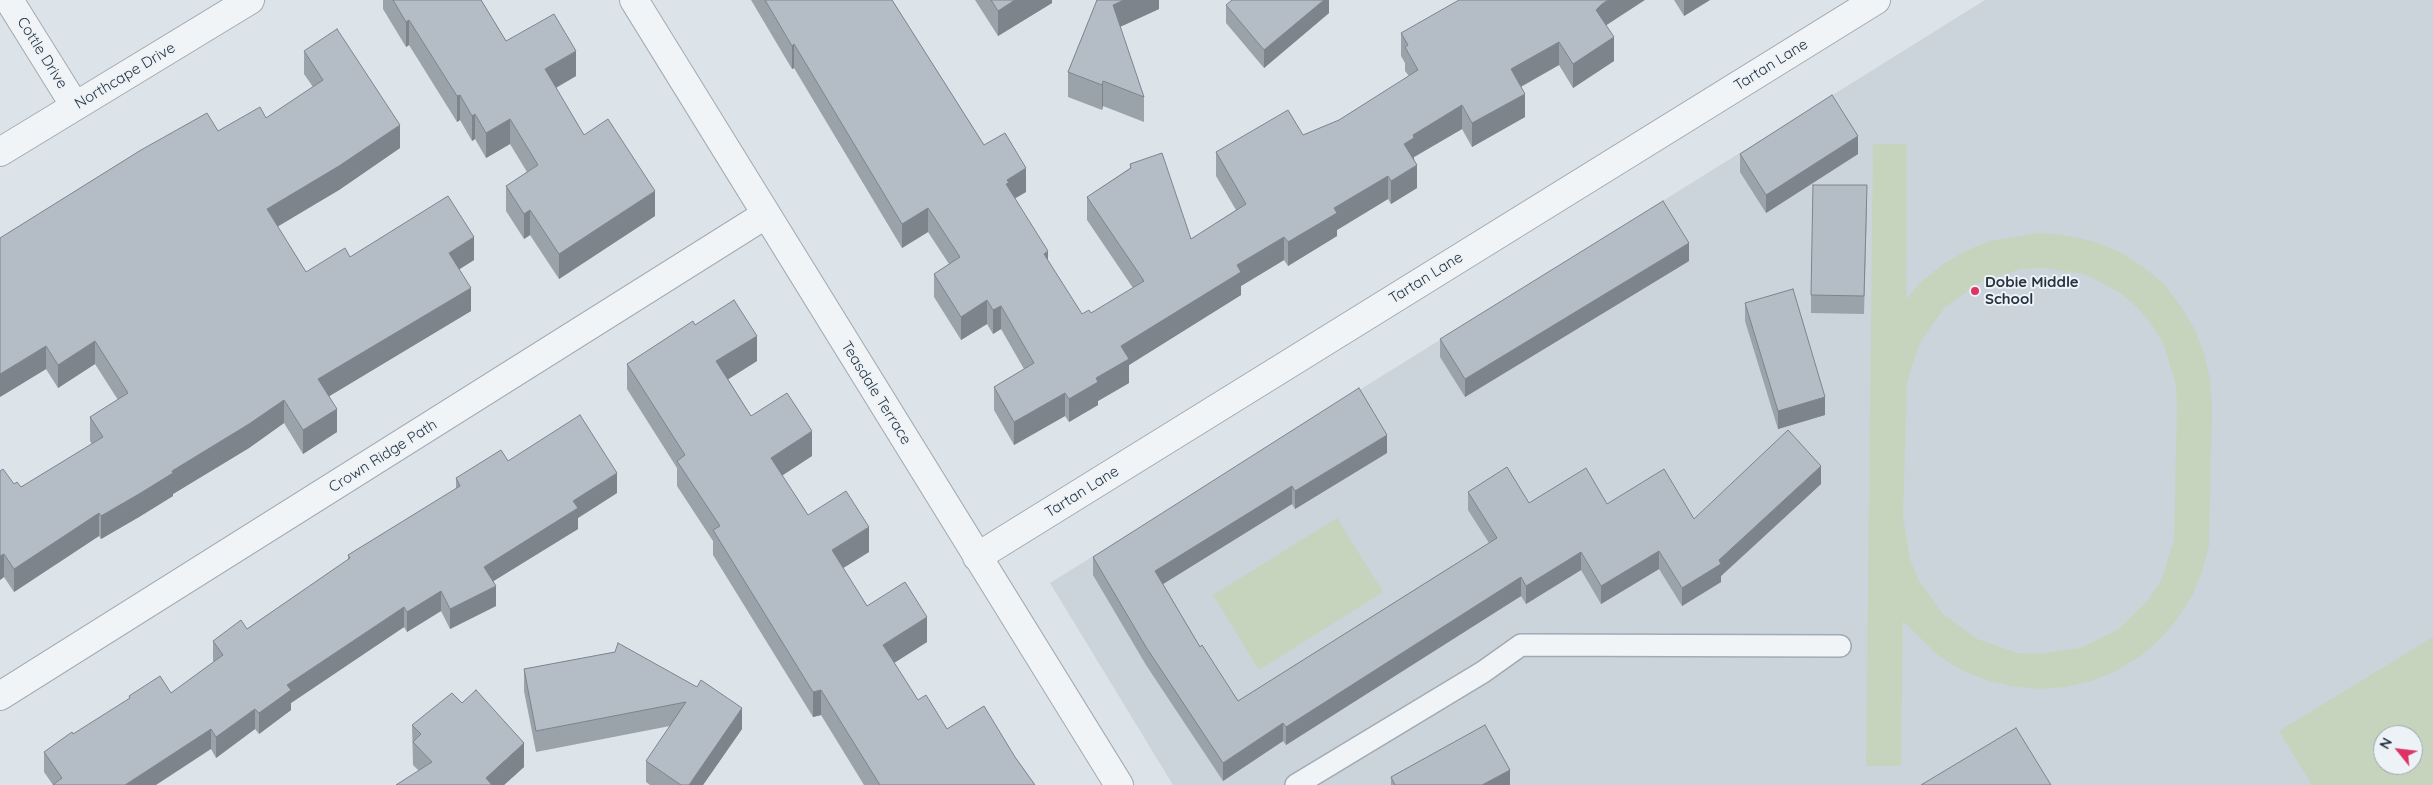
<!DOCTYPE html>
<html>
<head>
<meta charset="utf-8">
<style>
	body { margin:0 }
	#map { position:relative; width:2433px; height:785px; overflow:hidden; background:#dde4e9; font-family:Quicksand,sans-serif }
	canvas { display:block }
	.north { position:absolute; left:2373px; top:725px; width:50px; height:50px; box-sizing:border-box; background:#edf2f6; border:1px solid #9da6ae; border-radius:50%; rotate:299deg; font-size:14px; font-weight:700; line-height:20px; text-align:center; color:#253341 }
	.north::after { content:''; display:block; margin:auto; width:18px; height:22px; background:#dd3465; clip-path:polygon(50% 0,100% 100%,50% 72%,0 100%) }
</style>
</head>
<body>
<div id="map">
<canvas width="2433" height="785"></canvas>
<div class="north">N</div>
</div>
<script>
const ctx = document.querySelector('canvas').getContext('2d');
ctx.lineJoin = 'round';
function fillPath(path, color) { ctx.fillStyle = color; ctx.fill(path, 'evenodd'); }
const poly = rows => new Path2D(rows.map(r => 'M' + r).join(''));
function strokePath(path, color, width, dash) { ctx.strokeStyle = color; ctx.lineWidth = width; ctx.lineCap = dash ? 'butt' : 'round'; ctx.setLineDash(dash || []); ctx.stroke(path); }
function write(font, color, halo, rows, align = 'center') {
  ctx.font = font + ' Quicksand,sans-serif'; ctx.lineWidth = 4; ctx.setLineDash([]); ctx.textBaseline = 'middle'; ctx.strokeStyle = halo; ctx.fillStyle = color; for (const [text, x, y, turn = 0] of rows) {
    ctx.save(); ctx.translate(x, y); ctx.rotate((+turn || 0) * Math.PI / 180); ctx.textAlign = isNaN(turn) ? turn : align; if (halo) ctx.strokeText(text, 0, 0); ctx.fillText(text, 0, 0); ctx.restore();
  }
}
fillPath(poly([
	[1985,0,2433,0,2433,785,1173,785,1050,583],
	[2383,735,2413,735,2413,765,2383,765]
]), '#cbd3db');
fillPath(poly([
	[1873,144,1907,144,1906,299,1921,282,1942,265,1965,251,1990,241,2042,233,2069,236,2096,242,2120,252,2143,267,2164,284,2180,305,2194,328,2204,353,2210,379,2212,406,2209,545,2202,572,2192,596,2177,619,2159,640,2139,657,2116,671,2091,681,2065,687,2038,689,2011,686,1986,680,1961,670,1938,655,1903,621,1901,766,1866,766],
	[2043,268,2085,274,2122,294,2138,308,2152,325,2163,343,2176,384,2177,405,2174,540,2161,581,2149,599,2119,629,2081,648,2039,654,2017,653,1977,639,1942,613,1918,579,1910,559,1903,516,1907,382,1920,342,1945,307,1981,282,2021,269],
	[1337,518,1383,592,1259,670,1213,595],
	[2433,637,2433,785,2312,785,2279,731],
	[2383,735,2413,735,2413,765,2383,765]
]), '#c6d4be');
const service = poly([
	[1296,785,1483,672,1521,645,1840,646]
]);
const minor = poly([
	[9,0,75,106],
	[634,0,1119,785],
	[0,152,250,0],
	[977,557,1876,0],
	[0,696,765,215]
]);
strokePath(service, '#a2abb3', 24);
strokePath(minor, '#a2abb3', 30);
strokePath(service, '#f1f4f7', 21);
strokePath(minor, '#f1f4f7', 28);
fillPath(poly([
	[383,0,481,0,506,41,576,76,556,88,584,135,655,216,559,279,530,235,524,239,506,211,506,186,527,172,510,144,486,158,475,139,472,141,460,120,457,122,409,45,406,47,383,9],
	[751,0,892,0,984,145,1026,192,1015,198,1048,261,1082,314,1091,313,1133,288,1087,220,1087,197,1130,168,1130,164,1191,239,1236,210,1216,176,1216,152,1303,135,1339,120,1409,76,1405,71,1405,63,1401,56,1401,33,1606,25,1614,61,1573,88,1559,65,1521,87,1525,117,1472,147,1462,129,1414,157,1417,188,1391,204,1388,199,1337,230,1337,236,1288,266,1284,260,1241,286,1241,295,1129,365,1129,383,1098,401,1098,405,1069,422,1065,416,1014,445,994,410,994,387,1024,369,1001,329,993,334,987,324,961,340,934,297,934,274,949,264,928,232,902,248,794,68,792,69],
	[975,0,1052,0,1052,3,998,36],
	[1097,0,1159,0,1159,9,1120,27,1144,97,1144,122,1103,106,1102,110,1068,97,1068,72],
	[1329,0,1329,13,1264,68,1226,23,1226,5],
	[1674,0,1710,0,1684,16],
	[304,51,400,148,339,190,277,226,306,272,350,257,474,260,459,269,471,311,329,396,337,432,303,454,284,423,249,448,173,494,173,496,139,517,101,539,99,536,14,592,4,577,0,580,0,471,14,484,21,487,92,444,90,441,90,417,118,400,95,364,58,388,46,369,0,397,218,131,266,118,313,87,304,74],
	[1740,154,1858,154,1766,213,1740,172],
	[1867,203,1864,314,1811,313,1811,295],
	[1689,261,1465,397,1440,357,1440,339],
	[1745,303,1825,415,1778,429,1745,321],
	[695,325,757,361,728,379,751,416,812,456,782,475,808,515,869,552,843,568,867,606,927,642,894,663,918,700,947,729,1015,757,1035,785,864,785,821,715,813,717,713,555,713,541,677,486,677,468,627,389,627,364],
	[1387,453,1295,509,1292,504,1163,584,1200,647,1238,701,1489,543,1468,510,1468,492,1529,503,1607,504,1694,519,1821,484,1721,576,1721,582,1682,606,1659,569,1601,604,1581,570,1526,604,1521,596,1286,745,1283,741,1223,781,1146,665,1093,575,1093,557],
	[508,461,617,493,578,518,578,529,493,581,496,606,450,629,441,611,407,632,404,627,291,703,291,710,259,734,255,729,216,758,211,749,53,785,44,772,44,752,129,700,129,696,171,693,214,662,213,661,213,641,247,629,348,560,348,555,456,489,456,478],
	[615,652,742,729,703,785,650,785,646,782,646,761,670,726,536,752,524,691,524,669],
	[412,725,524,767,504,785,396,785,419,771,413,765],
	[1391,777,1510,785,1391,785]
]), '#9ba3aa');
fillPath(poly([
	[1015,0,1052,0,1052,3,998,36,998,11],
	[1124,0,1159,0,1159,9,1113,30,1113,5],
	[1324,0,1329,0,1329,13,1264,68,1264,50],
	[1608,0,1645,0,1602,28,1596,10,1602,4],
	[1684,0,1710,0,1684,16],
	[409,20,409,45,406,47,406,22],
	[1614,37,1614,61,1573,88,1573,64],
	[1559,42,1559,65,1511,92,1511,69],
	[794,44,794,68,792,69,792,46],
	[576,51,576,76,545,94,545,69],
	[1103,81,1103,106,1102,110,1102,85],
	[1525,94,1525,117,1472,147,1472,123],
	[460,95,460,120,457,122,457,96],
	[1462,105,1462,129,1414,157,1414,161,1404,144,1413,135],
	[475,114,475,139,472,141,472,116],
	[510,119,510,144,486,158,486,133],
	[400,125,400,148,339,190,267,233,267,209],
	[1858,136,1858,154,1766,213,1766,195],
	[1417,165,1417,188,1391,204,1391,181],
	[1026,168,1026,192,1009,202,1006,208,1007,180],
	[1388,176,1388,199,1337,230,1337,236,1288,266,1288,242,1334,208],
	[655,191,655,216,559,279,559,254],
	[928,208,928,232,902,248,902,224],
	[530,210,530,235,524,239,524,214],
	[474,237,474,260,449,276,449,253],
	[1284,237,1284,260,1241,286,1241,295,1129,365,1129,383,1098,401,1098,405,1069,422,1069,399,1096,378,1121,346,1237,265],
	[1689,243,1689,261,1465,397,1465,379],
	[1048,251,1048,274,1044,254],
	[471,288,471,311,318,403,318,379],
	[987,300,987,324,961,340,961,317],
	[1001,306,1001,329,993,334,993,310],
	[757,336,757,361,716,387,716,361],
	[95,341,95,364,58,388,58,365],
	[46,346,46,369,0,397,0,374],
	[1065,393,1065,416,1014,445,1014,422],
	[1825,397,1825,415,1778,429,1778,411],
	[284,400,284,423,249,448,173,494,173,496,139,517,101,539,101,516],
	[337,409,337,432,303,454,303,430],
	[812,431,812,456,771,483,771,458],
	[1387,435,1387,453,1295,509,1295,491],
	[1821,466,1821,484,1721,576,1721,582,1682,606,1682,588,1719,560],
	[617,473,617,493,578,518,578,529,484,587,484,567,573,501],
	[1292,486,1292,504,1155,589,1155,571],
	[99,513,99,536,14,592,14,569],
	[869,527,869,552,832,575,832,550],
	[1659,551,1659,569,1601,604,1601,586],
	[1581,552,1581,570,1526,604,1526,586],
	[4,554,4,577,0,580,0,556],
	[1521,577,1521,596,1286,745,1286,727],
	[496,586,496,606,450,629,450,609],
	[441,591,441,611,407,632,407,612],
	[404,607,404,627,291,703,291,710,259,734,259,713,287,685],
	[927,617,927,642,883,670,883,645],
	[821,690,821,715,813,717,813,692],
	[742,708,742,729,703,785,689,785],
	[255,709,255,729,216,758,216,737],
	[1283,723,1283,741,1223,781,1223,763],
	[211,729,211,749,156,785,125,785],
	[524,743,524,767,504,785,486,785,486,778],
	[1510,770,1510,785,1482,785]
]), '#7e848b');
const building = poly([
	[393,0,481,0,506,41,554,14,576,51,545,69,584,135,608,119,655,191,559,254,530,210,524,214,506,186,538,165,510,119,486,133,475,114,472,116,460,95,457,96,409,20,406,22,393,0],
	[765,0,892,0,984,145,1005,133,1026,168,1007,180,1009,183,1006,184,1048,251,1044,254,1082,314,1089,310,1091,313,1144,281,1087,197,1131,168,1130,164,1162,153,1191,239,1246,204,1216,152,1288,110,1303,135,1339,120,1418,70,1405,47,1408,45,1401,33,1459,0,1608,0,1602,4,1596,10,1614,37,1573,64,1559,42,1511,69,1525,94,1472,123,1462,105,1413,135,1414,138,1404,144,1417,165,1391,181,1388,176,1334,208,1337,213,1288,242,1284,237,1237,265,1241,272,1121,346,1129,359,1096,378,1098,382,1069,399,1065,393,1014,422,994,387,1034,363,1001,306,993,310,987,300,961,317,934,274,960,257,928,208,902,224,794,44,792,46,765,0],
	[991,0,1015,0,998,11,991,0],
	[1097,0,1124,0,1113,5,1144,97,1103,81,1102,85,1068,72,1097,0],
	[1232,0,1324,0,1264,50,1226,5,1232,0],
	[337,29,400,125,339,166,267,209,306,272,345,248,350,257,448,196,474,237,449,253,471,288,318,379,337,409,303,430,284,400,249,424,172,471,173,473,139,494,101,516,99,513,14,569,4,554,0,556,0,471,3,469,14,484,17,482,21,487,103,437,90,417,128,393,95,341,58,365,46,346,0,374,0,238,141,150,207,113,218,131,260,107,266,118,323,80,304,51,337,29],
	[1832,95,1858,136,1766,195,1740,154,1832,95],
	[1813,185,1867,185,1864,296,1811,295,1813,185],
	[1663,201,1689,243,1465,379,1440,339,1663,201],
	[1793,289,1825,397,1778,411,1745,303,1793,289],
	[734,300,757,336,716,361,751,416,787,393,812,431,771,458,808,515,846,491,869,527,832,550,867,606,905,582,927,617,883,645,918,700,926,695,947,729,984,706,1015,757,1035,785,880,785,821,690,813,692,713,530,720,526,677,461,685,455,627,364,693,321,695,325,734,300],
	[1359,388,1387,435,1295,491,1292,486,1155,571,1200,647,1202,645,1238,701,1497,538,1468,492,1507,467,1529,503,1586,468,1607,504,1664,469,1694,519,1788,430,1821,466,1719,560,1721,564,1682,588,1659,551,1601,586,1581,552,1526,586,1521,577,1286,727,1283,723,1223,763,1146,647,1093,557,1359,388],
	[580,415,617,473,573,501,578,508,484,567,496,586,450,609,441,591,407,612,404,607,287,685,291,690,259,713,255,709,216,737,211,729,125,785,53,785,62,778,44,752,72,732,73,734,130,698,129,696,160,676,171,693,223,655,213,641,241,620,247,629,350,558,348,555,460,486,456,478,501,450,508,461,580,415],
	[618,643,697,687,701,680,742,708,689,785,681,785,646,761,686,702,536,731,524,669,615,652,618,643],
	[476,690,524,743,486,778,492,785,396,785,432,762,413,742,421,734,412,725,452,693,462,703,476,690],
	[1485,725,1510,770,1482,785,1395,785,1391,777,1485,725],
	[2016,728,2051,785,1921,785,2016,728]
]);
fillPath(building, '#b4bdc6');
strokePath(building, '#7e848b', 1);
for (const [x, y, r, color] of [
	[1975,291,5,"#dd3465"]
]) { const dot = new Path2D(); dot.arc(x, y, r, 0, 2 * Math.PI); ctx.fillStyle = color; ctx.fill(dot); strokePath(dot, '#edf2f6', 2); }
write('15px', '#253341', '#edf2f6', [
	["Cottle Drive",42,53,58],
	["Tartan Lane",1771,65,-32],
	["Northcape Drive",125,76,-31],
	["Tartan Lane",1426,278,-32],
	["Teasdale Terrace",876,393,58],
	["Crown Ridge Path",383,456,-32],
	["Tartan Lane",1082,492,-32]
]);
write('bold 15px', '#253341', '#edf2f6', [
	["Dobie Middle",1985,282],
	["School",1985,299]
], 'left');
</script>
</body>
</html>
